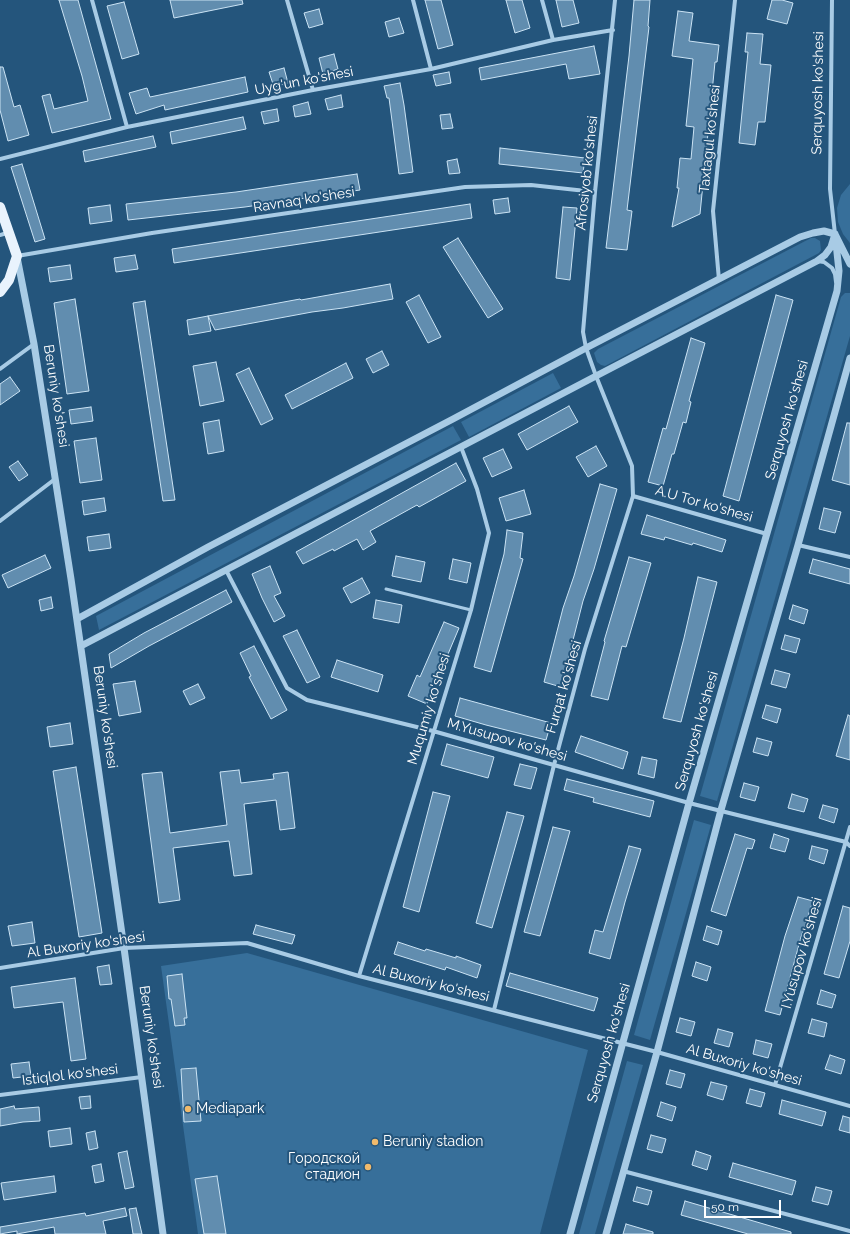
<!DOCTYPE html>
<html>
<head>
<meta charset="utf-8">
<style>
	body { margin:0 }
	#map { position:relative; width:850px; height:1234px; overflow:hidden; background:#24557c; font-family:Raleway,sans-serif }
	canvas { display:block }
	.scale { position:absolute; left:704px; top:1200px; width:77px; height:18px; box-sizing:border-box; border:2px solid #fff; border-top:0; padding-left:5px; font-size:12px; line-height:14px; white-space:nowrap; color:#fff; -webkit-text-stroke:3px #24557c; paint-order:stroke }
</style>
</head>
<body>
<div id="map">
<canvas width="850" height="1234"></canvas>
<div class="scale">50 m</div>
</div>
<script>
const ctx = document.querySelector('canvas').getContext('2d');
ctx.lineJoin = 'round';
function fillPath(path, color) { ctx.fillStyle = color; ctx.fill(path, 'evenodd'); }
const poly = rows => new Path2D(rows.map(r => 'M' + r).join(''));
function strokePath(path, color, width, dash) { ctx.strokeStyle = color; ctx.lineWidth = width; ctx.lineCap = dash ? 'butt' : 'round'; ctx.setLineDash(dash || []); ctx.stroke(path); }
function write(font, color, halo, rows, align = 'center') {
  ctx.font = font + ' Raleway,sans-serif'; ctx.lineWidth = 4; ctx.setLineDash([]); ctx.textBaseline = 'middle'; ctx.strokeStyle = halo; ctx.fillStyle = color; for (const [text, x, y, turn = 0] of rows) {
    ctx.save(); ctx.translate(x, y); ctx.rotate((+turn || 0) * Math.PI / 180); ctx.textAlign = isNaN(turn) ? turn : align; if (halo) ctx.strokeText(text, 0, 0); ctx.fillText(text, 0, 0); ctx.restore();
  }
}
fillPath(poly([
	[850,184,850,243,843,234,838,222,837,208,841,195],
	[811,238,815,238,820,241,821,250,819,253,605,366,601,365,597,362,594,353,598,349],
	[845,293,850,293,850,336,717,801,700,796,841,297],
	[553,373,561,388,469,437,461,422],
	[453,426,461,440,99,630,96,616],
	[694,820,711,825,650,1040,634,1035],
	[247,953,588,1050,540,1234,198,1234,161,966],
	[627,1061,643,1065,595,1234,579,1234]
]), '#376f9a');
const building = poly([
	[59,0,78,0,111,119,52,133,42,96,50,94,54,109,88,101,82,76,59,0],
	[170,0,242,0,243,4,174,18,170,0],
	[425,0,441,0,453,45,438,49,425,0],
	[506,0,522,0,530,28,515,33,506,0],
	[556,0,573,0,579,23,562,27,556,0],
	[634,0,650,0,648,26,649,27,627,210,632,211,627,250,606,248,629,56,634,0],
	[772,0,782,0,793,3,787,24,767,19,772,0],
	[124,2,139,54,122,59,107,6,124,2],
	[319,9,323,24,309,28,304,13,319,9],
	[678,11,693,13,689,41,719,45,717,62,715,62,700,214,672,227,679,188,677,188,680,158,691,159,694,127,686,126,693,59,672,56,678,11],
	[399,18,404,33,389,37,385,22,399,18],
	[747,33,763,34,760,64,771,65,765,122,758,122,755,145,739,143,748,52,745,52,747,33],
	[594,46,600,74,569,79,566,64,481,80,479,68,594,46],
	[334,54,338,69,323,74,319,58,334,54],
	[0,67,3,67,14,107,20,105,29,135,8,141,0,110,0,67],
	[284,68,288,83,274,87,269,72,284,68],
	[449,72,451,83,436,86,433,75,449,72],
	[245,77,248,92,165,110,164,105,136,114,129,93,147,88,150,97,245,77],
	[400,83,404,105,413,172,399,174,389,98,387,98,384,86,400,83],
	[341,95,343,107,328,110,325,99,341,95],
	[308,102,311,114,295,117,293,106,308,102],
	[277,109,279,121,264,124,261,112,277,109],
	[450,114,453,128,442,129,440,115,450,114],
	[243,117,246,129,172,144,170,132,243,117],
	[153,136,156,147,85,162,83,151,153,136],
	[500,148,585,158,583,173,499,164,500,148],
	[457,159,460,173,449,174,447,161,457,159],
	[22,164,45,239,35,242,11,167,22,164],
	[357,174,360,190,245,207,128,220,126,204,236,192,357,174],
	[508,198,510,212,495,214,493,200,508,198],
	[470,204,472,218,174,263,172,249,470,204],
	[110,205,112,221,90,224,88,208,110,205],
	[563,207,577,208,570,280,556,278,563,207],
	[458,238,503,309,488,318,443,247,458,238],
	[135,255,138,269,116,272,114,258,135,255],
	[70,265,72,279,50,282,48,268,70,265],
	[390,284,393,299,343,308,312,312,215,330,208,316,300,299,301,300,390,284],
	[419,295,441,337,428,343,406,302,419,295],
	[776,295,793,300,739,501,723,496,776,295],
	[75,299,89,391,67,394,54,303,75,299],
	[145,301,175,500,163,501,133,303,145,301],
	[208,316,211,331,189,335,187,320,208,316],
	[691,338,705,343,689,401,691,402,686,423,683,422,674,454,672,454,663,486,648,482,663,428,666,429,691,338],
	[382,351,389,365,373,373,366,359,382,351],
	[216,362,224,401,200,406,193,366,216,362],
	[346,363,353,378,292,409,285,395,346,363],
	[249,368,273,419,261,425,236,374,249,368],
	[10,377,20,391,0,405,0,384,10,377],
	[569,406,578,422,527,450,518,434,569,406],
	[91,407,93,421,71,424,69,410,91,407],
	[219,420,224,451,208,454,203,423,219,420],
	[847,423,850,423,850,485,832,480,847,423],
	[96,438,102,480,80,483,74,441,96,438],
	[596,446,607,466,588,477,576,457,596,446],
	[503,449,512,468,492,477,483,458,503,449],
	[18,461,28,475,19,481,9,467,18,461],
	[456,463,466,481,419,507,417,505,370,531,376,542,363,550,357,539,334,551,333,549,303,564,296,552,456,463],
	[600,484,617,489,594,569,583,601,561,687,544,682,563,608,574,576,600,484],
	[524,490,531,514,506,521,499,498,524,490],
	[104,498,106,511,84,515,82,501,104,498],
	[824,508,841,512,835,533,819,529,824,508],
	[647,515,726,540,722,552,693,543,692,545,665,537,664,540,641,534,647,515],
	[507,530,523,533,520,558,523,559,491,672,474,667,504,554,507,530],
	[109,534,111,548,89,551,87,537,109,534],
	[45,555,51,568,8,588,2,575,45,555],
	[396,556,425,562,421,582,392,576,396,556],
	[629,557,651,563,626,647,622,646,608,700,591,696,605,642,604,641,629,557],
	[453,559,471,563,467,583,449,579,453,559],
	[813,559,850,569,850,584,809,573,813,559],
	[270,566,281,593,274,596,285,616,274,622,262,598,252,574,270,566],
	[698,577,717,582,681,722,663,718,684,638,698,577],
	[362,578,370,593,351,603,343,588,362,578],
	[226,590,232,602,149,646,111,668,109,654,144,633,226,590],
	[51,597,53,608,41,611,39,600,51,597],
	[376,600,402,605,399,623,373,618,376,600],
	[793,605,808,610,804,624,789,619,793,605],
	[444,622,459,628,427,704,408,696,417,675,420,677,444,622],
	[297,630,320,677,307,683,283,636,297,630],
	[785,635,800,639,796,653,781,649,785,635],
	[254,646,287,710,271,719,249,677,251,676,240,653,254,646],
	[337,660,383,675,378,692,331,677,337,660],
	[775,670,790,674,786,688,771,684,775,670],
	[135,681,141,712,119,716,113,684,135,681],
	[198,684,205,698,190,705,183,691,198,684],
	[460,698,551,723,546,740,486,725,455,716,460,698],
	[766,705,781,709,777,723,762,718,766,705],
	[848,715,850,716,850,760,836,756,848,715],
	[70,723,73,744,50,747,47,727,70,723],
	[581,736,628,752,623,769,575,752,581,736],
	[757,738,772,742,768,756,753,752,757,738],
	[447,744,494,757,488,778,441,765,447,744],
	[642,757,657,760,654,778,638,774,642,757],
	[520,764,537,768,531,789,514,785,520,764],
	[76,767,102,933,79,937,53,771,76,767],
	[239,770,241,783,274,779,273,774,288,772,295,828,280,830,276,800,244,804,252,874,234,876,229,841,173,848,180,900,159,903,142,774,162,772,170,833,227,825,220,772,239,770],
	[567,779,654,801,650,817,593,802,594,798,564,790,567,779],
	[744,783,759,787,755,801,740,797,744,783],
	[433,792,450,796,419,912,403,907,433,792],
	[792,794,808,799,804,812,788,808,792,794],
	[823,805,838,809,834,823,819,818,823,805],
	[507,812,524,816,492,928,476,923,507,812],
	[553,827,570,831,540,936,524,932,553,827],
	[735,834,755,840,752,849,747,848,726,916,711,911,735,834],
	[774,834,789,839,785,852,770,848,774,834],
	[629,846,641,849,625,902,610,959,589,953,595,930,603,932,629,846],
	[812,846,828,850,824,864,809,859,812,846],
	[798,897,813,901,801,937,780,1015,765,1011,785,936,798,897],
	[843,906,850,908,850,941,839,978,824,974,843,906],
	[32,922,35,943,12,946,8,926,32,922],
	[256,925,295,935,292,944,253,934,256,925],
	[707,926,722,931,718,945,703,940,707,926],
	[398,942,425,951,426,949,456,958,456,956,481,965,477,978,446,967,445,970,394,954,398,942],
	[696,962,711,967,707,981,692,976,696,962],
	[109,965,112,984,100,985,97,967,109,965],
	[510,973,598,998,594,1011,506,986,510,973],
	[182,974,187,1018,184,1018,185,1025,175,1026,171,999,169,999,167,976,182,974],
	[75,978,86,1059,71,1061,63,1002,14,1008,11,987,75,978],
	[821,990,836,995,832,1008,817,1004,821,990],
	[680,1018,695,1022,691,1036,676,1032,680,1018],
	[812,1019,827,1023,824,1037,808,1033,812,1019],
	[718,1029,733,1033,729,1047,714,1043,718,1029],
	[756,1040,772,1044,768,1058,753,1054,756,1040],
	[830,1055,845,1060,841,1074,825,1069,830,1055],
	[29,1062,31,1076,13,1078,11,1064,29,1062],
	[196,1068,201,1121,184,1122,181,1069,196,1068],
	[670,1070,685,1074,681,1088,666,1084,670,1070],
	[711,1082,727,1086,723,1100,707,1095,711,1082],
	[750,1089,765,1093,761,1107,746,1103,750,1089],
	[90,1096,91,1108,81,1109,79,1097,90,1096],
	[782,1100,826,1112,822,1126,779,1114,782,1100],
	[661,1102,676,1107,672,1121,657,1116,661,1102],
	[14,1106,15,1109,39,1107,40,1121,23,1122,0,1126,0,1109,14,1106],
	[843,1116,850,1118,850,1133,839,1130,843,1116],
	[70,1128,72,1144,50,1147,48,1131,70,1128],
	[95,1131,98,1148,89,1150,86,1133,95,1131],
	[651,1135,666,1139,662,1153,647,1149,651,1135],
	[127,1151,134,1187,125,1189,118,1153,127,1151],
	[696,1151,711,1156,707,1170,692,1165,696,1151],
	[733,1163,796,1181,792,1195,729,1177,733,1163],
	[101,1164,104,1181,95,1183,92,1166,101,1164],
	[54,1176,56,1192,4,1200,1,1183,54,1176],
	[217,1176,226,1234,204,1234,195,1179,217,1176],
	[637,1187,652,1191,648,1205,633,1201,637,1187],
	[816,1187,832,1191,828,1205,812,1201,816,1187],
	[685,1201,791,1232,791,1234,748,1234,681,1215,685,1201],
	[125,1208,127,1216,103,1221,106,1234,55,1234,54,1227,17,1234,17,1231,0,1234,0,1227,85,1213,86,1216,125,1208],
	[136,1208,142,1234,133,1234,129,1209,136,1208],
	[626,1224,653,1232,653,1234,623,1234,626,1224]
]);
fillPath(building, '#618daf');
strokePath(building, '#cbe3f4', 1);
strokePath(poly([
	[386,589,471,610]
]), '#a8cbe5', 3);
strokePath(poly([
	[92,0,127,127],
	[287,0,313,90],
	[413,0,431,69],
	[542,0,553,40],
	[832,0,830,189,835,234],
	[0,159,127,127,313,90,431,69,553,40,613,30],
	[0,235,7,233],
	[17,256,152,233,465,187,531,185,595,192],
	[817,261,824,262,832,268,835,274,836,282],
	[719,280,713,211,735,0],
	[0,369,34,344],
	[633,496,767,534],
	[0,521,55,479],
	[798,545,850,557],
	[226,570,287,688,307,700,433,731,689,803,846,842,850,846],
	[0,968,124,948,247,943,359,976,657,1052,850,1106],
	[359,976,471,610,489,533,477,489,461,447],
	[494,1010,554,765,585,649,633,496,632,466,596,376,586,348,583,332,595,192,615,0],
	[775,1085,850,827],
	[0,1095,142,1077],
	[623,1171,850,1231]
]), '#a8cbe5', 4);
strokePath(poly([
	[17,257,34,344,71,579,124,948,163,1234],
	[77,619,208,547,453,419,586,348,800,237,813,233,824,231,835,234,831,247,825,255,817,261,596,376,81,646],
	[570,1234,689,803,837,291,839,271,835,234,850,264],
	[606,1234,657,1052,721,810,798,545,850,358]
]), '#a8cbe5', 7);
strokePath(poly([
	[0,207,17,256,9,280,0,292]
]), '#e9f3fd', 10);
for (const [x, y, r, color] of [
	[188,1109,4,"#f0ba6c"],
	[375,1142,4,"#f0ba6c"],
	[368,1167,4,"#f0ba6c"]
]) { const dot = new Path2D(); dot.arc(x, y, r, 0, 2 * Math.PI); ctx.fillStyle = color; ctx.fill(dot); strokePath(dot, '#24557c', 1.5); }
write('14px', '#fff', '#24557c', [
	["Uyg'un ko'shesi",304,81,-11],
	["Serquyosh ko'shesi",818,93,-89],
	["Taxtagul ko'shesi",710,139,-84],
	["Afrosiyob ko'shesi",587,173,-84],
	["Ravnaq ko'shesi",304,200,-9],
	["Beruniy ko'shesi",56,396,81],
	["Serquyosh ko'shesi",787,420,-74],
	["A.U Tor ko'shesi",704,504,16],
	["Furqat ko'shesi",564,687,-74],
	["Muqumiy ko'shesi",429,709,-73],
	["Beruniy ko'shesi",105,717,82],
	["Serquyosh ko'shesi",697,731,-74],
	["M.Yusupov ko'shesi",507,740,16],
	["Al Buxoriy ko'shesi",86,945,-8],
	["I.Yusupov ko'shesi",802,953,-74],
	["Al Buxoriy ko'shesi",431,983,14],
	["Beruniy ko'shesi",151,1037,82],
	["Serquyosh ko'shesi",609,1043,-74],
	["Al Buxoriy ko'shesi",744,1065,16],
	["Istiqlol ko'shesi",70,1075,-7]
]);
write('14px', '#fff', '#24557c', [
	["Mediapark",196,1109],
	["Beruniy stadion",383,1142],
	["Городской",360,1159,"right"],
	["стадион",360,1175,"right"]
], 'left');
</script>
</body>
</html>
